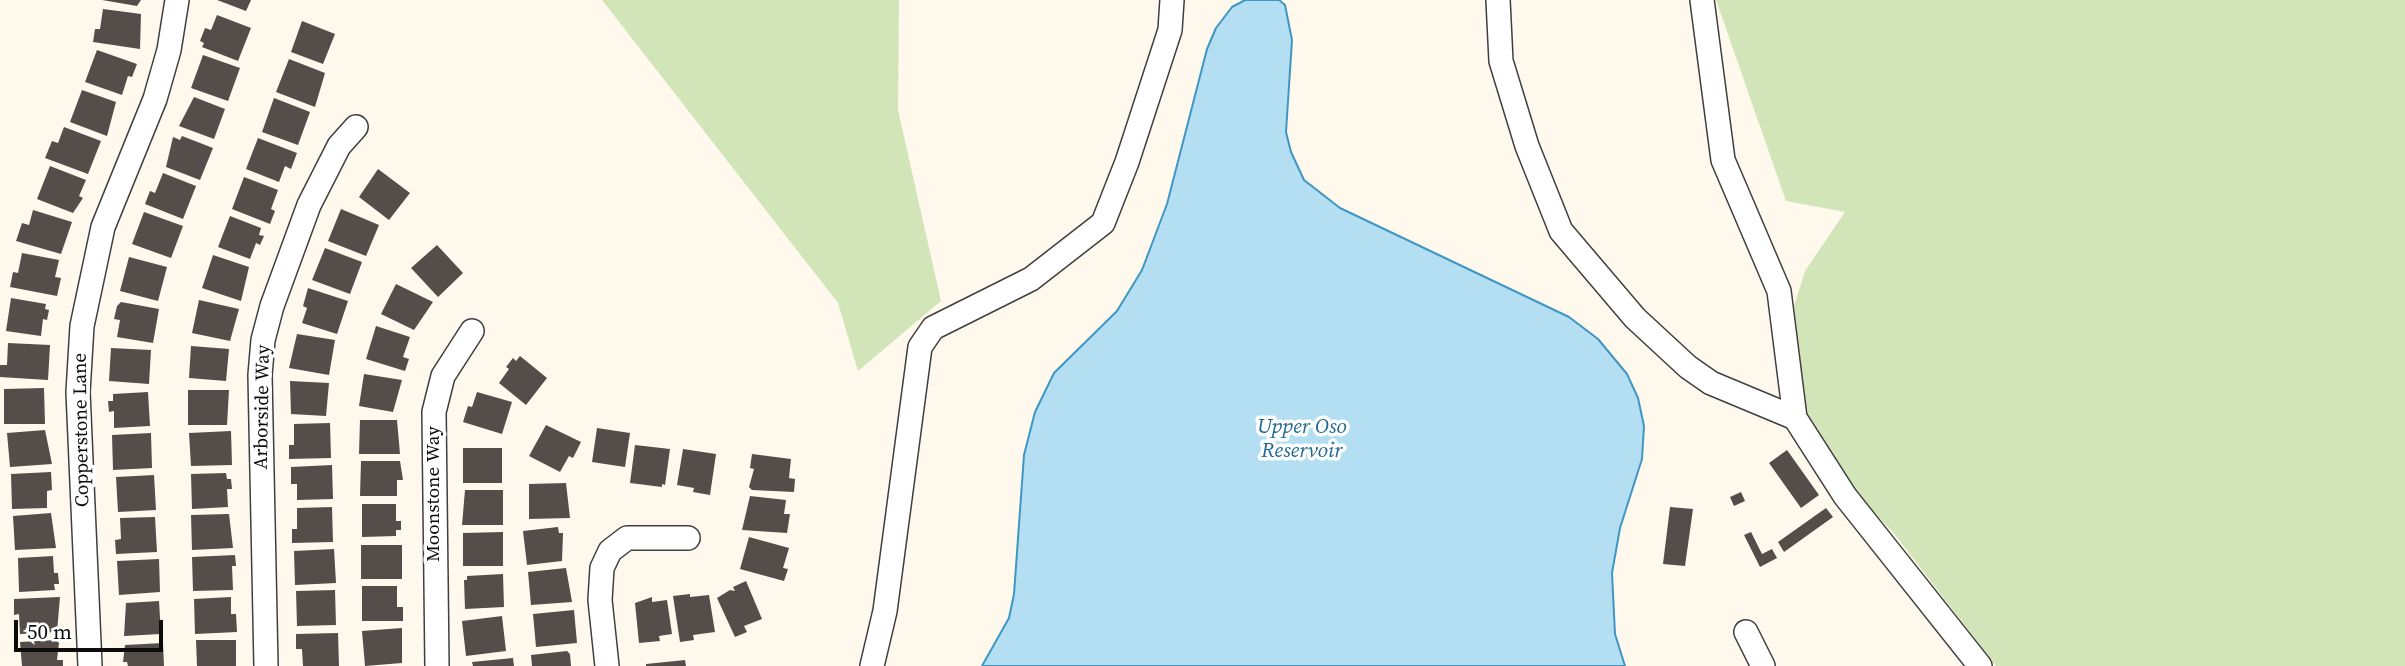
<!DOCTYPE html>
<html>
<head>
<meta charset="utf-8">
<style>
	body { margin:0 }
	#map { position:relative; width:2405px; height:666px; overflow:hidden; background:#fef9ec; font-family:"Source Serif 4",serif }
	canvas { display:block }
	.scale { position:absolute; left:14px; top:620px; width:149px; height:32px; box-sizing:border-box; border:4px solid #0c0c0c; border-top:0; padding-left:9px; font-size:21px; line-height:24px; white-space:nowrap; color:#0c0c0c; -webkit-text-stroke:5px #fff; paint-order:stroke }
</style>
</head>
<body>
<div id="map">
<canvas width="2405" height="666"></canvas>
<div class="scale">50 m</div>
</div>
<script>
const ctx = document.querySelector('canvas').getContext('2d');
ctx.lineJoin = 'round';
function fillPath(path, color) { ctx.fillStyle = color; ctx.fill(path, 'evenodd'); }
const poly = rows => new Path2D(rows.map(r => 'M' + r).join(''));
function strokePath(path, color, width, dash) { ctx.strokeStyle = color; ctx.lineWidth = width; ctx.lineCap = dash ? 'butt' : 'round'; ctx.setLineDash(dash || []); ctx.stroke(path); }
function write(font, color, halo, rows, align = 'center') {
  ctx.font = font + ' "Source Serif 4",serif'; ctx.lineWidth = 7; ctx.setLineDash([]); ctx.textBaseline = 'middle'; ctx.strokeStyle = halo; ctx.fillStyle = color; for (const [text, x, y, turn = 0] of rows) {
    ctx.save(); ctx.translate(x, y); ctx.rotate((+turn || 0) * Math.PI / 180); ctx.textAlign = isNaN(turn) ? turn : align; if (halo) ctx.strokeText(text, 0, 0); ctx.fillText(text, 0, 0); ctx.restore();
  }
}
fillPath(poly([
	[602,0,899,0,898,110,941,301,858,371,838,303],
	[1716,0,2405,0,2405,666,1996,666,1892,531,1860,498,1805,419,1794,306,1805,271,1845,212,1786,201]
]), '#d2e5b8');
const water = poly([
	[1245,0,1279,0,1285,5,1292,40,1286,132,1291,152,1304,180,1340,208,1569,317,1598,339,1627,374,1638,398,1644,426,1642,459,1620,528,1612,573,1615,634,1625,666,982,666,1009,618,1014,594,1024,455,1035,412,1054,373,1117,311,1142,270,1167,204,1207,49,1216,28,1232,7,1245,0]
]);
fillPath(water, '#b4def2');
strokePath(water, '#4096c3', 2);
fillPath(poly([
	[102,0,141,0,137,6],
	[217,0,251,0,246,11],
	[103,9,141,14,140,49,93,42,95,29,100,29],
	[217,15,251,28,238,61,202,47,204,43,200,41,205,28,211,30],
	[302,21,335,34,323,64,291,52],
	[97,50,137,64,132,77,128,76,122,95,85,82],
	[203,55,240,68,228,101,191,88],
	[289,59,325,73,315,107,276,92],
	[82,90,116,102,107,136,70,122],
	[194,97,225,109,214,139,179,126],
	[274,98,310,112,298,145,262,132],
	[64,127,101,141,88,174,45,158,52,141,58,143],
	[182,136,213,148,200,180,166,167,173,137,180,140],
	[258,138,297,153,291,169,285,166,279,182,246,169],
	[50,166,86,180,79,196,83,198,73,213,37,199],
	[378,169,410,193,389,220,359,197],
	[163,173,196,186,183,219,145,204,150,191,155,193],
	[244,177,278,190,271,209,275,211,270,224,232,209],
	[341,209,379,225,366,256,328,241],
	[33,210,72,222,61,254,16,241,22,223,29,225],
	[144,212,183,226,171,258,132,244],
	[230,216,261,228,259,235,264,236,260,245,256,243,250,259,218,247],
	[437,245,463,273,438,297,411,268],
	[325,248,362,262,350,294,312,280],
	[22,253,59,260,55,277,61,278,57,296,10,287,13,272,18,273],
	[213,255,249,267,241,301,202,288],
	[129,257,167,267,158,301,120,291],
	[396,284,433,302,414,330,381,314],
	[308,288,348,301,337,334,302,323,307,308,303,306],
	[11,298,46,304,45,309,49,310,47,320,43,319,41,336,6,331],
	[199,300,239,309,230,341,192,333],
	[121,302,159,309,153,343,117,337,120,320,114,319,117,306],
	[376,326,410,337,403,357,409,359,405,371,366,359],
	[297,334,335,340,329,375,289,368],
	[8,343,50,345,48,380,0,377,0,365,7,365],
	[191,346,229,349,226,381,189,378],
	[111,348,151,350,149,384,109,381],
	[520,356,547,378,526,405,499,383,509,369,506,367,513,358,516,361],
	[364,374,402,380,393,412,359,406],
	[290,381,329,383,326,416,291,414],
	[44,388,45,424,4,424,4,389],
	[188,390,229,390,227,425,188,425],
	[148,392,150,426,114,428,114,411,109,412,108,401,113,401,113,394],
	[477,392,512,402,502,434,463,422,468,406,472,407],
	[360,420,397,420,400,454,359,454],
	[330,423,331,458,289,459,289,445,294,445,294,424],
	[546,425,581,442,573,458,569,456,560,472,529,456],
	[597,428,630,433,625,467,592,462],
	[45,430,52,464,10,467,7,433],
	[231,431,232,465,191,466,189,433],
	[151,433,152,468,113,470,112,435],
	[635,445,670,449,665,485,662,484,662,487,630,483],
	[463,448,502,448,502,483,463,483],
	[683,449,716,454,710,495,693,492,694,488,677,485],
	[1787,450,1819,495,1801,508,1769,463],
	[752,454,791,459,789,478,795,479,794,492,752,490,749,487,754,469,750,468],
	[361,461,400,461,403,480,397,480,397,496,360,496],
	[332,465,333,499,297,500,297,484,291,484,291,467],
	[51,472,52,490,47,491,47,508,12,509,11,474],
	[226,473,227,479,231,479,232,489,227,489,228,507,192,509,191,474],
	[154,475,156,510,118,512,116,477],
	[566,483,570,518,529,519,529,484],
	[465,490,503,490,503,525,462,525],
	[1741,492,1745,501,1734,506,1730,497],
	[750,496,786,500,784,514,790,514,787,533,742,530],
	[362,504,396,504,396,521,401,521,401,530,396,530,396,536,362,537],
	[332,507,333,542,292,543,292,529,297,529,297,508],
	[1670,507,1693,509,1685,566,1663,564],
	[1826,508,1833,517,1784,552,1778,542],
	[51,513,56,548,15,550,13,516],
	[229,514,233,548,192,550,191,515],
	[155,517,157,552,116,554,115,540,121,539,120,518],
	[558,527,559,533,563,533,562,561,527,565,523,531],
	[503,532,503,566,463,566,463,533],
	[1751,532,1762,554,1772,549,1777,558,1760,567,1744,535],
	[749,537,789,548,783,568,788,569,784,581,740,569],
	[361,545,402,545,402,579,361,579],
	[334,549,336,583,295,585,294,551],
	[235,555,236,566,232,566,233,590,193,591,192,557],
	[53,556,54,573,58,573,59,584,54,584,55,590,19,592,18,558],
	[159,559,160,592,119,595,117,561],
	[566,568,572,602,531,605,528,572],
	[503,574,504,607,465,609,464,580,467,580,467,576],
	[746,581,762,619,744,626,747,632,735,637,717,598,730,590,735,591,733,587],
	[362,586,397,586,397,607,403,607,403,621,362,621],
	[335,590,336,625,297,626,296,591],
	[690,594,690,597,709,595,715,632,693,635,694,640,680,642,673,596],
	[60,597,57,632,20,634,19,614,14,615,14,599],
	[231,597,231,614,236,614,237,632,195,634,194,599],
	[652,597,652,602,667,600,672,634,659,636,660,641,639,643,635,603],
	[159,601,161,634,124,636,126,603],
	[574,610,577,643,536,647,533,614],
	[502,616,506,651,466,656,462,621],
	[402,628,402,663,365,666,362,631],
	[338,633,339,666,303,666,302,649,296,649,296,634],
	[56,640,59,643,57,660,63,660,63,666,22,666,20,642],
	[196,640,236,640,236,666,197,666],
	[163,643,164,666,128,666,127,662,123,662,125,645],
	[567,651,570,654,571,666,532,666,531,655],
	[513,658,514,666,473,666,472,662],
	[685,660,686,666,646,666,646,664]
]), '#544d49');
const minor = poly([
	[1498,0,1501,61,1527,146,1561,231,1635,318,1688,367,1711,383,1795,418,1845,496,1980,666],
	[1702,0,1723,160,1779,291,1795,418],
	[1746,632,1763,666],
	[90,666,78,392,82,326,103,227,155,99,169,50,177,0],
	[266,666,260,375,263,340,272,306,309,205,339,146,356,127],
	[437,666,434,412,443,376,472,331],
	[607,666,600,600,602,568,610,551,627,538,688,538],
	[872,666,885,611,920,347,933,328,1031,279,1103,223,1127,162,1170,30,1172,0]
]);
strokePath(minor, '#3f3f3f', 26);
strokePath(minor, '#fff', 23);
write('19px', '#0c0c0c', '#fff', [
	["Arborside Way",263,407,-89],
	["Copperstone Lane",82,430,-91],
	["Moonstone Way",434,494,-90]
]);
write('italic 21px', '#1e6794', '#fff', [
	["Upper Oso",1302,428],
	["Reservoir",1302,452]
]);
</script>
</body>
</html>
